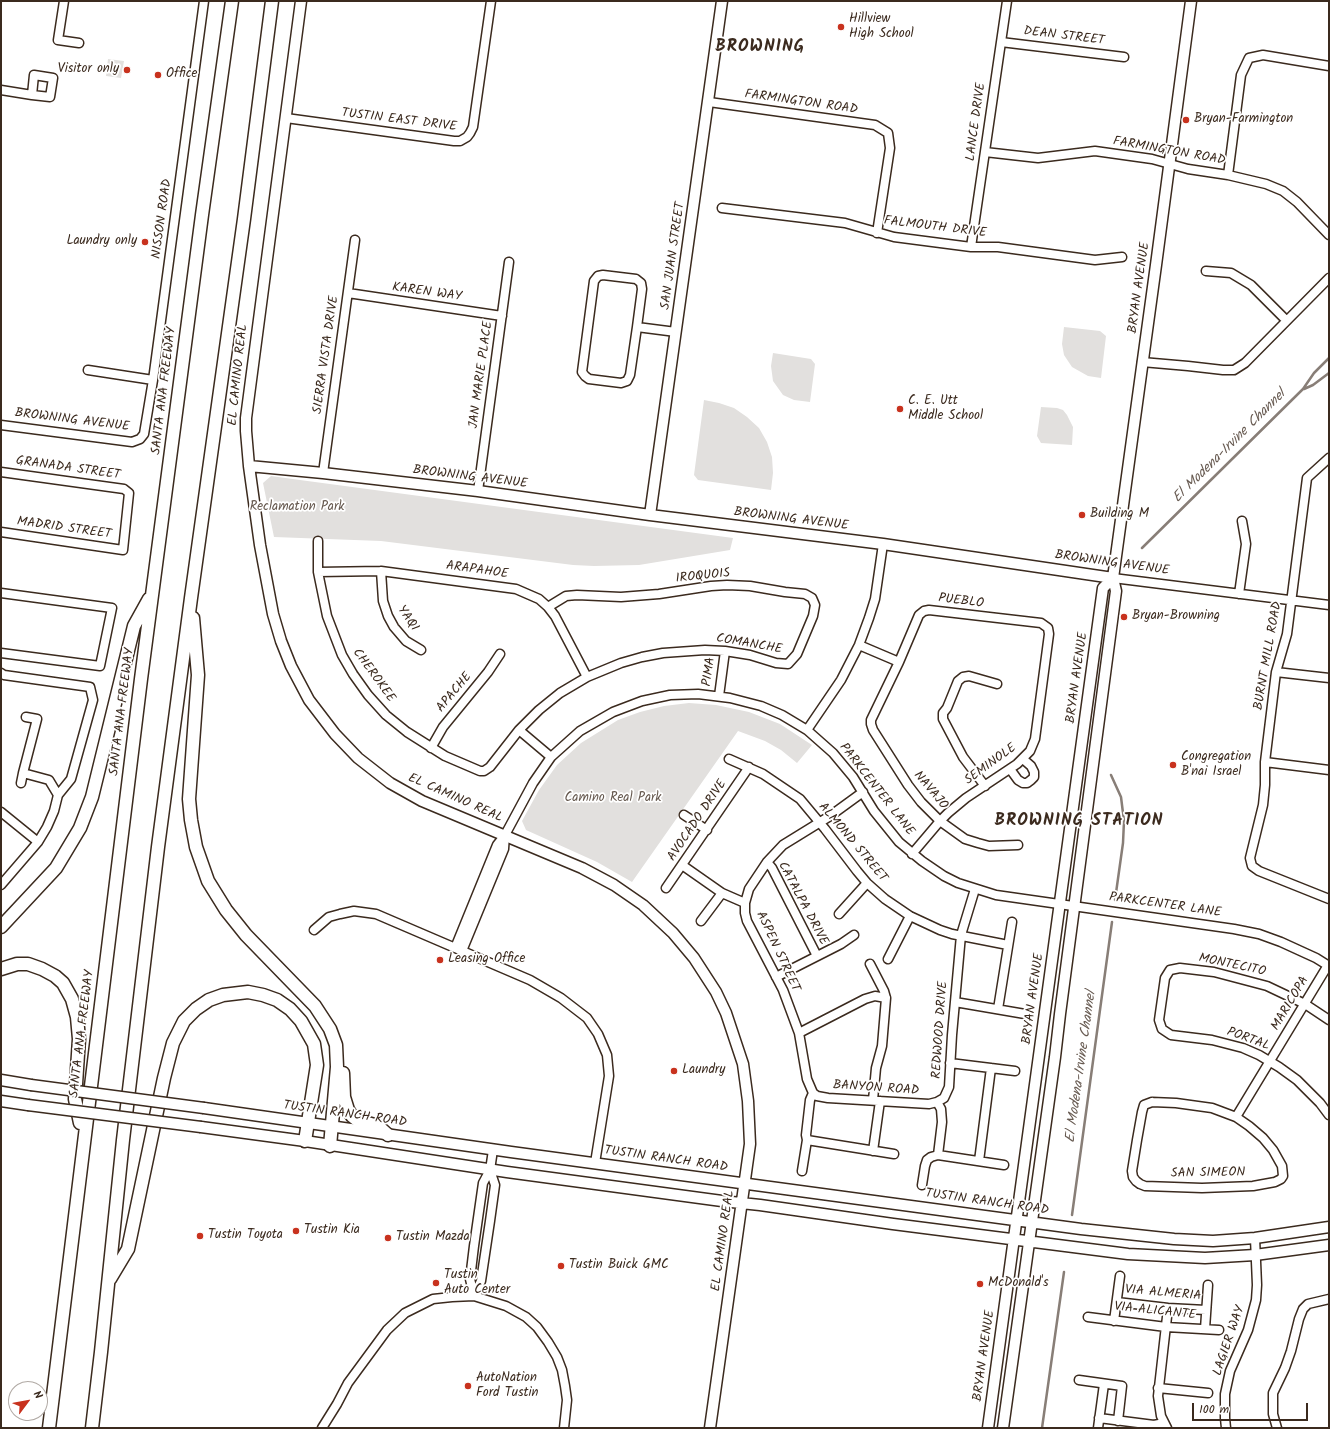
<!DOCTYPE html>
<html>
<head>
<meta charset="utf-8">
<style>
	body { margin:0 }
	#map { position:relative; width:1330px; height:1429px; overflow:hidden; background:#fff; font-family:Kalam,sans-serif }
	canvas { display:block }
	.frame { position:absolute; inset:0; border:2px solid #3b2a1e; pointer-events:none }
	.north { position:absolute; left:8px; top:1381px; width:40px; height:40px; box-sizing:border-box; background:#fff; border:1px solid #b1aaa5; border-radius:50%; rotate:58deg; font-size:11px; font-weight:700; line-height:16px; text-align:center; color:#3b2a1e }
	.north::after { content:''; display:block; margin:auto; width:14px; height:18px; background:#c8321e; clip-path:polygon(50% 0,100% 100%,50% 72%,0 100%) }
	.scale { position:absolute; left:1192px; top:1403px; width:116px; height:18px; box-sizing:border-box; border:2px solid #3b2a1e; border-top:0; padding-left:5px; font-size:12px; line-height:14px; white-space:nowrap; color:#3b2a1e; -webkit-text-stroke:3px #fff; paint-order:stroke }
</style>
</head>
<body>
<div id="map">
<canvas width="1330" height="1429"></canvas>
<div class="frame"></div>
<div class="north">N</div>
<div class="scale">100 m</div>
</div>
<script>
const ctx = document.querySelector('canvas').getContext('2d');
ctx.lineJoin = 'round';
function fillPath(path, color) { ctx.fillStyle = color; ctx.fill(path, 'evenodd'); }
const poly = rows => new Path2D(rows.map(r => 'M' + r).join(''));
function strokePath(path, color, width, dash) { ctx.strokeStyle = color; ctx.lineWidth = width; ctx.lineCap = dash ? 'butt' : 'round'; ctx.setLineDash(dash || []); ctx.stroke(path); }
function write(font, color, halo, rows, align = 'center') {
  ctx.font = font + ' Kalam,sans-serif'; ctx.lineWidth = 3.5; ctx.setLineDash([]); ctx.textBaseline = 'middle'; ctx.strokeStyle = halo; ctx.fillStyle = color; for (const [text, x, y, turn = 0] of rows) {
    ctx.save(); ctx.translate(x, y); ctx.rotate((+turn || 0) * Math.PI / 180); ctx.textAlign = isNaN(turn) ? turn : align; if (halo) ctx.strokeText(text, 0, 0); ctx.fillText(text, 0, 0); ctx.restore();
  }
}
fillPath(poly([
	[108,59,124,61,121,78,106,76],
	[1064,327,1100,331,1106,336,1101,378,1088,376,1072,367,1064,355,1062,344],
	[773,353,811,359,815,364,810,402,794,400,783,395,773,381,771,366],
	[704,400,719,403,734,408,747,417,759,428,767,442,772,457,773,473,771,490,698,480,694,475],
	[1041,407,1057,408,1063,410,1067,415,1073,427,1072,445,1041,443,1037,436],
	[271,476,300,480,733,538,730,550,639,565,594,566,573,565,381,541,274,537,263,483],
	[689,703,716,705,749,712,780,724,812,745,797,763,781,750,765,741,738,731,632,882,597,862,526,830,522,821,539,790,557,765,581,743,618,720,640,712,664,706]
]), '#e2e0de');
strokePath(poly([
	[1304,389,1313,385,1329,373],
	[1142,548,1303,389,1314,373,1329,358],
	[1111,775,1121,797,1124,821,1123,843,1115,900],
	[1072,1215,1112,922],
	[1042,1428,1064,1272]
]), '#887e77', 2.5);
const minor = poly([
	[64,1,58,40,79,43],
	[1001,42,1124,57],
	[34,75,53,78,50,97,32,95,34,75],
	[1,90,32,95],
	[709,102,875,125,888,133,890,148,877,233],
	[286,118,454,141,460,141,467,137,470,133,473,127,491,1],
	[985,152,1038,158,1095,151,1152,159,1188,169,1228,175,1266,184,1283,191,1297,202,1329,235],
	[1228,175,1241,75,1249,58,1263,55,1329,66],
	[722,208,845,223,894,237,971,247,998,247,1095,260,1122,257],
	[971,247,1007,1],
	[1206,271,1231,273,1251,285,1286,320],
	[348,293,502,316],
	[637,327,642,289,641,283,636,279,603,275,598,276,594,281,582,372,585,376,589,379,621,383,627,381,630,375,637,327,676,332],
	[1142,362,1188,366,1223,370,1234,370,1245,363,1329,278],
	[88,370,153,380],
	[1,425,132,442,140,439,144,434,153,380,204,1],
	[1329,458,1307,478,1287,634,1276,672,1265,762,1265,785,1263,805,1250,858,1252,866,1259,871,1329,899],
	[1,472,124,489,129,493,123,550,1,532],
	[323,473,355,240],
	[478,491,509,262],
	[318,541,318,572,327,616,342,655,353,674,368,695,386,715,407,732,445,756,480,771,484,771,490,767,519,730,539,710,560,693,587,677,621,663,642,657,663,653,705,650,725,651,750,655,776,663,788,664,797,654,813,616,815,605,812,598,805,594,785,592,750,586,727,585,711,586,659,594,621,597,577,595,566,596,548,607],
	[381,571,383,601,388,616,394,627,406,641,421,650],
	[318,572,381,571,516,589,539,599,548,607,555,616,587,677],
	[1113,578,1329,605],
	[1,593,112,608,100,666,1,653],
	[1239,594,1246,544,1242,521],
	[859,645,899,662],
	[1276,672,1329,678],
	[1,673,4,675,90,687,93,700,71,779,58,795],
	[719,696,725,651],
	[26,717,37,719,23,773,49,780,58,795],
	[519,730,551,757],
	[807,730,841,680,859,645,869,618,875,599,883,544],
	[431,748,443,727,488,672,500,654],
	[729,759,763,774,800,799,825,829,857,871,867,883,885,899,910,916,940,930,952,934,1008,945],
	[1265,762,1329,770],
	[1010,769,1018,780,1023,783,1027,783,1031,780,1034,777,1034,772,1031,766,1023,759],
	[21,783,23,773],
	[985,786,963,757,943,719,943,713,947,708,958,681,963,677,969,676,997,684],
	[1,812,38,842],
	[684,815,707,830],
	[912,854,940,821,948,813,966,798,1017,764,1030,751,1035,739,1049,634,1048,628,1041,623,929,610,924,611,919,615,899,662,871,720,871,724,873,730,908,785,921,802,940,821,965,839,978,843,989,846,1018,845],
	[767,862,772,868,817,956],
	[682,865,722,893,745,903],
	[1,885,38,842,47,827,54,811,58,795],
	[666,888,749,767],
	[839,914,867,883],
	[701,921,722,893],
	[314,930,329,917,340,914,354,911,376,914,530,980,561,998,587,1018,598,1034,607,1055,609,1076,595,1163],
	[455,948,497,845,505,835,533,783,551,757,580,731,613,712,642,701,670,695,698,694,730,698,761,706,782,715,807,730,833,753,853,777,874,811,899,842,922,861,944,876,958,883,996,895,1234,929,1259,934,1281,942,1316,958,1329,966],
	[462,951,504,849,505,835],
	[888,959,910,916],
	[870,964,884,991,886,998,882,1046,876,1068,873,1100],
	[776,977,841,944,854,935],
	[955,1002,1025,1014],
	[998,1009,1012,922],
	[1329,1020,1305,1004,1267,986,1214,972,1180,968,1170,970,1165,978,1159,1020,1162,1029,1171,1035,1212,1040,1243,1048,1259,1055,1279,1067,1297,1080,1320,1103,1329,1115],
	[799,1033,865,999,875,996,886,998],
	[950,1063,1015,1071],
	[813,1093,817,1096,828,1098,929,1104,937,1102],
	[1152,1102,1176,1103,1212,1108,1236,1117,1249,1126,1263,1138,1273,1150,1282,1166,1283,1176,1281,1179,1275,1182,1253,1186,1202,1188,1145,1186,1140,1184,1136,1181,1133,1177,1132,1171,1137,1140,1142,1112,1144,1105,1152,1102],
	[1236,1117,1328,965],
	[807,1140,894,1154],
	[873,1151,880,1101],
	[938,1155,1004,1165],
	[979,1161,991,1068],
	[802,1171,807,1140,806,1135,810,1100,813,1093,807,1079,799,1033,783,990,747,921,745,913,745,903,749,889,767,862,783,845,830,816,863,792],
	[922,1185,925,1166,927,1160,931,1157,938,1155,942,1122,941,1109,937,1102,944,1098,949,1087,952,1035,961,935,975,889],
	[474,1296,470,1279,474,1246,483,1183,490,1170,493,1150],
	[474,1296,481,1281,490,1221,495,1185,490,1170],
	[1117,1302,1168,1308,1206,1310],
	[1088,1317,1166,1327,1219,1330],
	[1114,1321,1120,1276],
	[1205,1329,1208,1285],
	[1079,1380,1122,1386,1118,1421],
	[1158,1388,1208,1393],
	[1099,1418,1154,1425,1164,1423],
	[322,1428,337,1404,348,1383,387,1330,405,1313,433,1299,452,1297,474,1296,506,1306,526,1317,537,1327,548,1342,557,1357,562,1370,565,1386,567,1400,564,1428],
	[1098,1428,1104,1384],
	[1167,1428,1161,1416,1158,1396,1168,1308],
	[1226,1428,1225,1418,1225,1394,1230,1371,1248,1330,1256,1300,1257,1285,1255,1238],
	[1277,1428,1273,1414,1273,1393,1285,1368,1291,1351,1299,1319,1303,1309,1308,1304,1329,1299]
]);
const major = poly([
	[301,1,246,418,246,431,249,466,260,545,273,614,281,641,291,666,309,700,335,734,358,758,390,783,422,801,582,868,614,885,643,905,673,933,694,958,716,992,726,1013,743,1064,748,1101,750,1144,710,1428],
	[249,466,323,473,478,491,650,515,883,544,1113,578],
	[650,515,722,1],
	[1,1080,31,1085],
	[1,1101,28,1105],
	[204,1108,511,1152,1081,1229,1174,1239,1213,1241,1255,1238,1329,1227],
	[201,1127,305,1141,507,1172,722,1201,760,1205,893,1224,1128,1254,1205,1258,1255,1255,1329,1245],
	[988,1428,1103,588,1113,578],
	[1003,1428,1055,1057,1060,1014,1116,591,1113,578,1156,265,1191,1]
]);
const highway = poly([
	[193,618,198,675,189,799,191,820,196,847,208,881,226,910,246,935,315,1006,330,1029,336,1045,337,1067,330,1146],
	[1,927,56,868,80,828,92,797,134,626,149,599],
	[1,969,17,964,28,964,42,969,55,976,63,983,72,999,77,1017,79,1039,75,1099,80,1123],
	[343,1073,344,1097,348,1110,352,1116,357,1120,378,1126,388,1135],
	[110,1279,128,1249,164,1078,173,1043,184,1021,196,1009,209,1000,223,995,248,992,263,995,277,1000,290,1009,301,1021,314,1044,317,1065,305,1141],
	[49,1428,141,679,202,215,232,1],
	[92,1428,101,1352,123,1140,158,847,191,598,244,219,272,1]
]);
strokePath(minor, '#3b2a1e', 11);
strokePath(major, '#3b2a1e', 13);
strokePath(highway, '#3b2a1e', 15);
strokePath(minor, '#fff', 8);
strokePath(major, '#fff', 10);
strokePath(highway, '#fff', 12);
const majorBridge = poly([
	[31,1085,204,1108],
	[28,1105,201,1127]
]);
strokePath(majorBridge, '#3b2a1e', 13, []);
strokePath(majorBridge, '#fff', 10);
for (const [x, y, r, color] of [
	[841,27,4,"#c8321e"],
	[127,70,4,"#c8321e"],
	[158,75,4,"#c8321e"],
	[1186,120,4,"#c8321e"],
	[145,242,4,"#c8321e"],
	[900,409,4,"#c8321e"],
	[1082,515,4,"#c8321e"],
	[1124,617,4,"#c8321e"],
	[1173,765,4,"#c8321e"],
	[440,960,4,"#c8321e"],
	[674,1071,4,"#c8321e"],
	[296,1231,4,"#c8321e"],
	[200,1236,4,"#c8321e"],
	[388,1238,4,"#c8321e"],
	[561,1266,4,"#c8321e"],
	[436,1283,4,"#c8321e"],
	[980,1284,4,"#c8321e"],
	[468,1386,4,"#c8321e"]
]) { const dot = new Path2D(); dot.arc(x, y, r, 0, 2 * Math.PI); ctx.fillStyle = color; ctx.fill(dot); strokePath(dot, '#fff', 1.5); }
write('13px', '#3b2a1e', '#fff', [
	["Hillview",849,20],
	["High School",849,35],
	["Visitor only",119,70,"right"],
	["Office",166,75],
	["Bryan-Farmington",1194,120],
	["Laundry only",137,242,"right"],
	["C. E. Utt",908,402],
	["Middle School",908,417],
	["Building M",1090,515],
	["Bryan-Browning",1132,617],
	["Congregation",1181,758],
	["B'nai Israel",1181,773],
	["Leasing Office",448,960],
	["Laundry",682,1071],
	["Tustin Kia",304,1231],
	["Tustin Toyota",208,1236],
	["Tustin Mazda",396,1238],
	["Tustin Buick GMC",569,1266],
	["Tustin",444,1276],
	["Auto Center",444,1291],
	["McDonald's",988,1284],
	["AutoNation",476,1379],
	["Ford Tustin",476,1394]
], 'left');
write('13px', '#3b2a1e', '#fff', [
	["DEAN STREET",1064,37,7],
	["FARMINGTON ROAD",801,103,8],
	["TUSTIN EAST DRIVE",399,121,7],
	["LANCE DRIVE",977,122,-82],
	["FARMINGTON ROAD",1169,152,10],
	["NISSON ROAD",163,219,-82],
	["FALMOUTH DRIVE",935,228,7],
	["SAN JUAN STREET",674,256,-82],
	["BRYAN AVENUE",1140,288,-82],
	["KAREN WAY",427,293,8],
	["SIERRA VISTA DRIVE",327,355,-82],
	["EL CAMINO REAL",239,375,-84],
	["JAN MARIE PLACE",482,375,-82],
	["SANTA ANA FREEWAY",165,391,-83],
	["BROWNING AVENUE",72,421,7],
	["GRANADA STREET",68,469,8],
	["BROWNING AVENUE",470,478,7],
	["BROWNING AVENUE",791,520,7],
	["MADRID STREET",64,529,8],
	["BROWNING AVENUE",1112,564,8],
	["ARAPAHOE",477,571,8],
	["IROQUOIS",703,577,-6],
	["PUEBLO",961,602,7],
	["YAQI",407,619,56],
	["COMANCHE",749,645,10],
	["BURNT MILL ROAD",1269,656,-80],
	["PIMA",710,672,-82],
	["CHEROKEE",373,676,54],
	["BRYAN AVENUE",1078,678,-82],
	["APACHE",455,693,-50],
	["SANTA ANA FREEWAY",123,712,-83],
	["SEMINOLE",991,765,-36],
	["PARKCENTER LANE",876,790,52],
	["NAVAJO",930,791,50],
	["EL CAMINO REAL",455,799,24],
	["AVOCADO DRIVE",698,821,-56],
	["ALMOND STREET",852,843,50],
	["CATALPA DRIVE",802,904,62],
	["PARKCENTER LANE",1165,906,8],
	["ASPEN STREET",777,952,65],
	["MONTECITO",1232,966,12],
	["BRYAN AVENUE",1034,999,-82],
	["MARICOPA",1291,1004,-59],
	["REDWOOD DRIVE",941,1030,-86],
	["SANTA ANA FREEWAY",83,1034,-83],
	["PORTAL",1248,1040,20],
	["BANYON ROAD",876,1089,4],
	["TUSTIN RANCH ROAD",345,1115,8],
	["TUSTIN RANCH ROAD",666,1160,8],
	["SAN SIMEON",1208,1174,-1],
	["TUSTIN RANCH ROAD",987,1203,8],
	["EL CAMINO REAL",724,1241,-82],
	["VIA ALMERIA",1163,1294,5],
	["VIA ALICANTE",1155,1312,6],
	["LAGIER WAY",1230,1341,-71],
	["BRYAN AVENUE",985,1356,-82]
]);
write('13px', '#65584e', '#fff', [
	["Reclamation Park",297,508],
	["Camino Real Park",613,799]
]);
write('italic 14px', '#685b52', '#fff', [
	["El Modena-Irvine Channel",1230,447,-45],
	["El Modena-Irvine Channel",1082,1067,-82]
]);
ctx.letterSpacing = '1px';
write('bold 17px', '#3b2a1e', '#fff', [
	["BROWNING",760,48],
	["BROWNING STATION",1079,822]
]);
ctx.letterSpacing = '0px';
</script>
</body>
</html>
